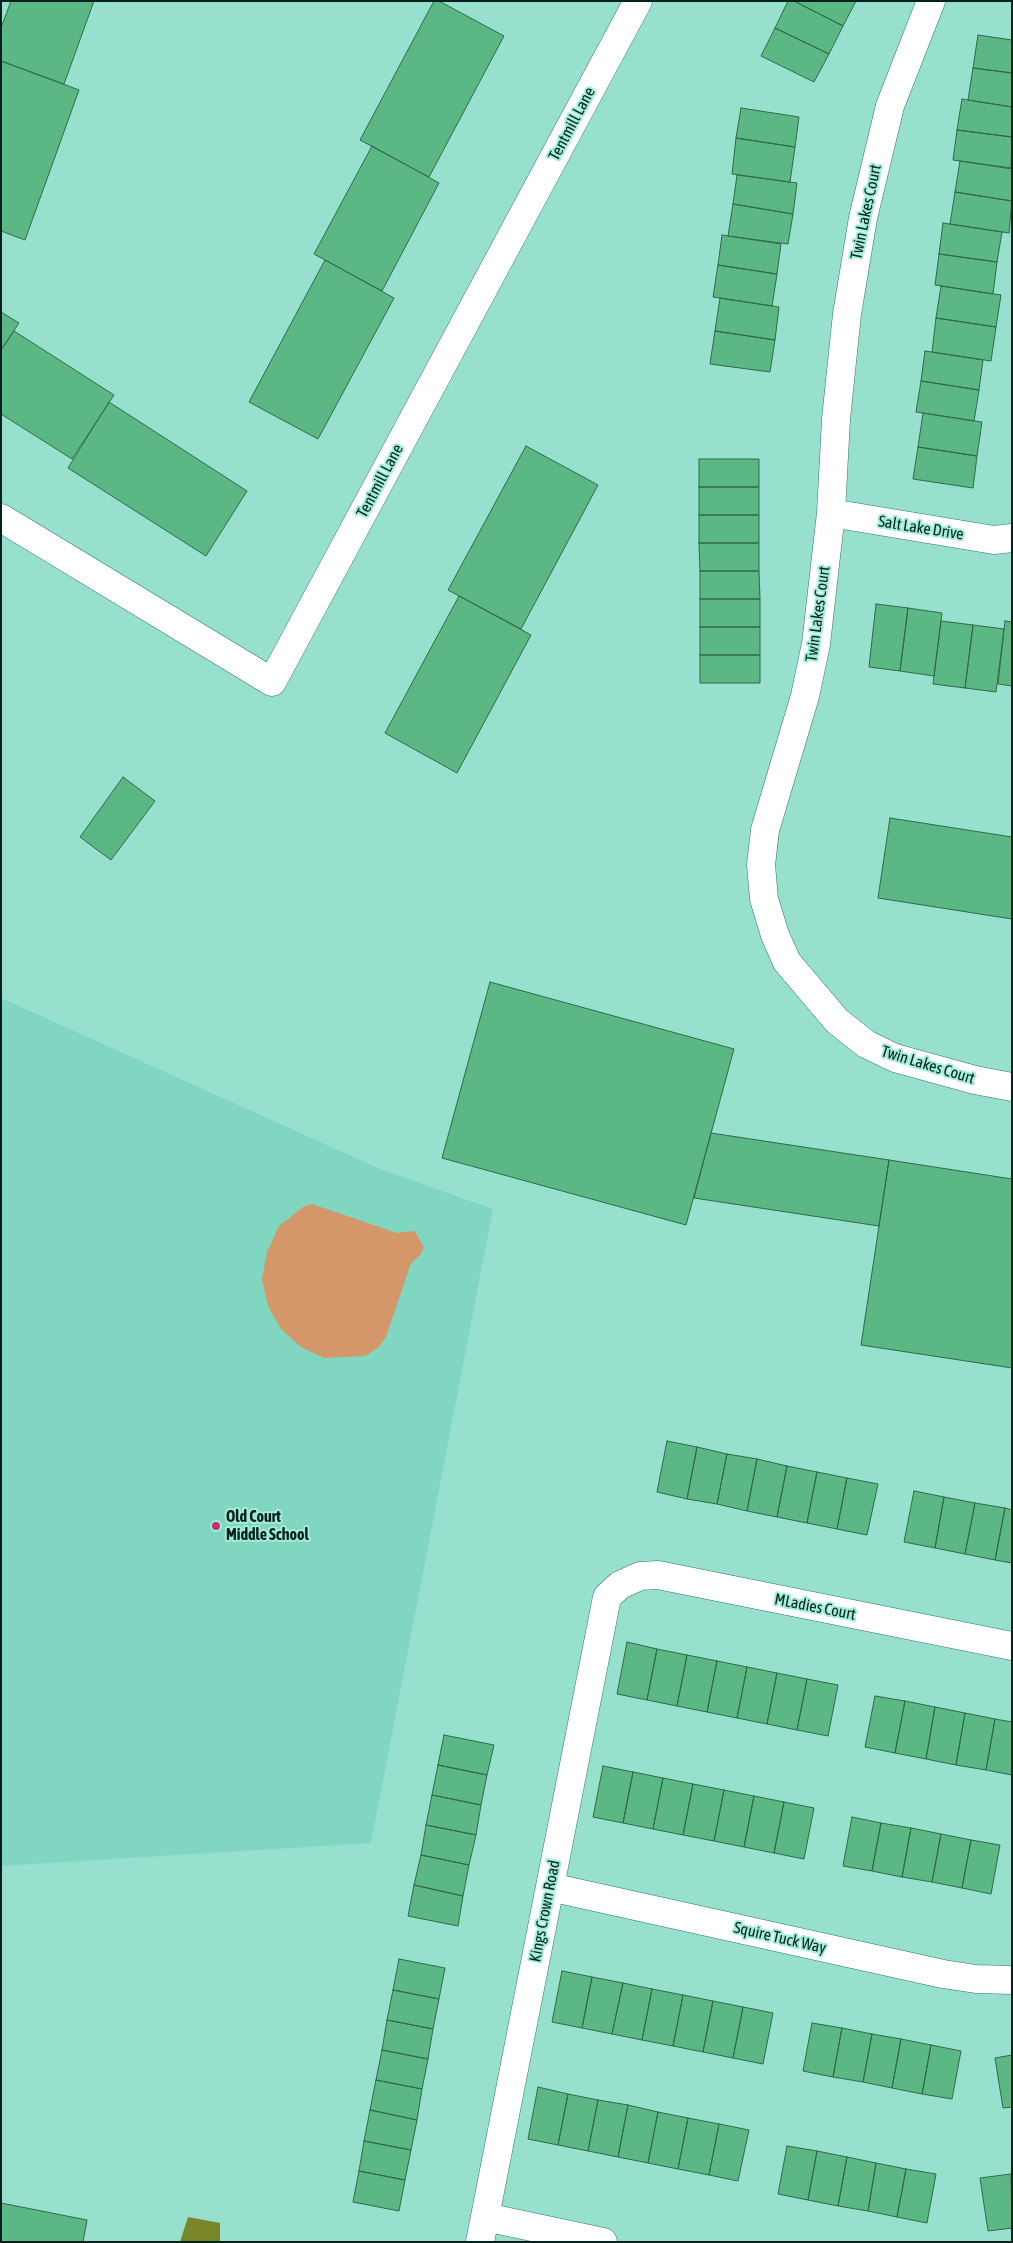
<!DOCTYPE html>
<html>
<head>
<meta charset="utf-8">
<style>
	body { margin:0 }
	#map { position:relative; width:1013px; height:2243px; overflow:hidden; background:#96e0cd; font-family:"Asap Condensed",sans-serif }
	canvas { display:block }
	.frame { position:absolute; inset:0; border:2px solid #02211b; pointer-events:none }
</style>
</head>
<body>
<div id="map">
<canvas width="1013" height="2243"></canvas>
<div class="frame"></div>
</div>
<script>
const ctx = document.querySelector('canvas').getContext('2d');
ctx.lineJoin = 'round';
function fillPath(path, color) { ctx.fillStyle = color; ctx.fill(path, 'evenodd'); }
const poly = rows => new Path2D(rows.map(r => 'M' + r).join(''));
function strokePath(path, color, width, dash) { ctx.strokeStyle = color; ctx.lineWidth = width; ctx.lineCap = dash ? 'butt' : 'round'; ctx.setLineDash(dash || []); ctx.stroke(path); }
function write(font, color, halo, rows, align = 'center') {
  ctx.font = font + ' "Asap Condensed",sans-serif'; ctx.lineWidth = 4; ctx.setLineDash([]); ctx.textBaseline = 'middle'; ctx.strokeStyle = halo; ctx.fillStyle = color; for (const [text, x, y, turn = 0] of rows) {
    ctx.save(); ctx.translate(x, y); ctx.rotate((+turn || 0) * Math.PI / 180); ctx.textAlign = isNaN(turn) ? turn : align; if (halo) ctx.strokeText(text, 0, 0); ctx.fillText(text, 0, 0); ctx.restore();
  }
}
fillPath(poly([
	[1,998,380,1169,493,1209,371,1843,1,1866]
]), '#81d6c2');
fillPath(poly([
	[312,1204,397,1233,415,1231,424,1248,420,1255,411,1263,386,1337,378,1348,365,1356,324,1358,301,1347,281,1329,268,1306,262,1279,267,1252,279,1226,303,1207]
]), '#d3976a');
fillPath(poly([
	[188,2217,220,2223,220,2242,180,2242]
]), '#798628');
const building = poly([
	[11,1,94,1,64,84,1,61,1,28,11,1],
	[434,1,439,1,504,36,429,177,360,140,434,1],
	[788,1,794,1,843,26,829,54,775,28,788,1],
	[794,1,856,1,843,26,794,1],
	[775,28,829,54,814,82,761,56,775,28],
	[978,35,1012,40,1012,73,973,68,978,35],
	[1,61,79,90,25,240,1,231,1,61],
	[973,68,1012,73,1012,107,968,100,973,68],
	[962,99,1012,107,1012,137,957,130,962,99],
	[741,108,799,117,795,147,736,138,741,108],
	[957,130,1012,137,1011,168,953,160,957,130],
	[736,138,795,147,790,182,732,174,736,138],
	[372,146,439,183,382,291,314,254,372,146],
	[960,161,1012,169,1012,201,955,192,960,161],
	[737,175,797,183,793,214,733,204,737,175],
	[955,192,1012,201,1009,233,950,224,955,192],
	[733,204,793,214,788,244,728,236,733,204],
	[943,223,1002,232,997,262,939,254,943,223],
	[722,235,781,244,777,274,718,265,722,235],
	[939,254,997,262,993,294,935,285,939,254],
	[325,260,394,298,318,439,249,402,325,260],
	[718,265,777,274,772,306,713,297,718,265],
	[941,286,1001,295,996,327,936,318,941,286],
	[720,298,779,307,775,340,715,331,720,298],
	[1,312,19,323,1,350,1,312],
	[936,318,996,327,991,361,932,352,936,318],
	[14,331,114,395,72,459,1,414,1,350,14,331],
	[715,331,775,340,770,372,710,364,715,331],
	[925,351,983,360,979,390,921,381,925,351],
	[921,381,979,390,974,421,916,412,921,381],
	[109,402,247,491,206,556,68,468,109,402],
	[923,413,982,422,977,456,918,447,923,413],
	[526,446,598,485,521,629,448,590,526,446],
	[918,447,977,456,973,488,913,479,918,447],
	[699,459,759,459,759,487,699,487,699,459],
	[699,487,759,487,759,515,699,515,699,487],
	[699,515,759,515,759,543,699,543,699,515],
	[699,543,759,543,759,571,700,571,699,543],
	[700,571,759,571,760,599,700,599,700,571],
	[459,596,531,635,457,773,385,733,459,596],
	[700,599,760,599,760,627,700,627,700,599],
	[876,604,908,608,900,671,869,667,876,604],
	[908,608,942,613,934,676,900,671,908,608],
	[941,621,973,625,965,688,933,684,941,621],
	[1005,621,1012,622,1012,686,998,684,1005,621],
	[973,625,1004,629,996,692,965,688,973,625],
	[700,627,760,627,760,655,700,655,700,627],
	[700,655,760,655,760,683,700,683,700,655],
	[123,777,155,801,111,860,80,837,123,777],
	[890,818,1012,837,1012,919,878,898,890,818],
	[490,982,734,1049,686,1225,442,1158,490,982],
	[711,1133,889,1160,879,1226,694,1198,711,1133],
	[889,1160,1012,1179,1012,1368,861,1345,889,1160],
	[667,1441,697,1447,687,1499,657,1492,667,1441],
	[697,1447,727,1454,717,1504,687,1499,697,1447],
	[727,1454,757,1459,747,1511,717,1504,727,1454],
	[757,1459,787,1466,777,1517,747,1511,757,1459],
	[787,1466,817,1472,807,1523,777,1517,787,1466],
	[817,1472,847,1478,837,1529,807,1523,817,1472],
	[847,1478,878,1484,867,1535,837,1529,847,1478],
	[914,1491,944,1497,935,1548,904,1542,914,1491],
	[944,1497,975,1503,965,1554,935,1548,944,1497],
	[975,1503,1005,1508,995,1560,965,1554,975,1503],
	[1005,1508,1012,1510,1012,1563,995,1560,1005,1508],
	[627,1642,657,1649,647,1700,617,1694,627,1642],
	[657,1649,687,1655,677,1706,647,1700,657,1649],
	[687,1655,717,1661,707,1712,677,1706,687,1655],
	[717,1661,747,1667,737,1718,707,1712,717,1661],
	[747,1667,777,1673,767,1724,737,1718,747,1667],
	[777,1673,807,1679,797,1730,767,1724,777,1673],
	[807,1679,838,1685,828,1736,797,1730,807,1679],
	[875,1696,905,1701,895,1753,865,1747,875,1696],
	[905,1701,935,1707,926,1759,895,1753,905,1701],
	[935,1707,965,1713,956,1765,926,1759,935,1707],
	[965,1713,995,1719,986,1770,956,1765,965,1713],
	[995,1719,1012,1722,1012,1775,986,1770,995,1719],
	[444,1735,494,1745,487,1775,438,1765,444,1735],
	[438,1765,487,1775,481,1805,432,1795,438,1765],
	[603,1766,633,1772,623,1823,593,1817,603,1766],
	[633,1772,663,1778,653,1829,623,1823,633,1772],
	[663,1778,693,1784,683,1835,653,1829,663,1778],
	[693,1784,724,1790,714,1841,683,1835,693,1784],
	[724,1790,754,1796,744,1847,714,1841,724,1790],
	[432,1795,481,1805,476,1835,426,1825,432,1795],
	[754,1796,784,1802,774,1853,744,1847,754,1796],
	[784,1802,814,1808,804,1859,774,1853,784,1802],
	[852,1817,881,1823,872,1871,843,1866,852,1817],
	[881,1823,911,1828,902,1877,872,1871,881,1823],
	[426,1825,476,1835,469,1865,421,1855,426,1825],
	[911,1828,941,1834,932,1882,902,1877,911,1828],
	[941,1834,971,1840,962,1888,932,1882,941,1834],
	[971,1840,1000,1845,991,1894,962,1888,971,1840],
	[421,1855,469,1865,463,1896,414,1885,421,1855],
	[414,1885,463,1896,458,1926,408,1916,414,1885],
	[399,1959,445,1968,439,1999,393,1990,399,1959],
	[562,1971,592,1977,582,2028,552,2022,562,1971],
	[592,1977,623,1983,612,2034,582,2028,592,1977],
	[623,1983,652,1989,642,2040,612,2034,623,1983],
	[652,1989,683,1995,673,2046,642,2040,652,1989],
	[393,1990,439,1999,433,2029,387,2020,393,1990],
	[683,1995,713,2001,703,2052,673,2046,683,1995],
	[713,2001,743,2007,733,2058,703,2052,713,2001],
	[743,2007,773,2013,763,2064,733,2058,743,2007],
	[387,2020,433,2029,428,2059,382,2050,387,2020],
	[812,2023,842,2028,833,2077,803,2071,812,2023],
	[842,2028,872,2034,863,2082,833,2077,842,2028],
	[872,2034,901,2039,892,2088,863,2082,872,2034],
	[901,2039,931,2045,922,2094,892,2088,901,2039],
	[931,2045,961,2051,952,2099,922,2094,931,2045],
	[382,2050,428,2059,422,2089,376,2080,382,2050],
	[1012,2055,1012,2107,1003,2108,995,2058,1012,2055],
	[376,2080,422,2089,417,2120,370,2110,376,2080],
	[538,2087,568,2094,558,2145,528,2139,538,2087],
	[568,2094,598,2100,588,2151,558,2145,568,2094],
	[598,2100,628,2105,618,2157,588,2151,598,2100],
	[628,2105,658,2112,648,2163,618,2157,628,2105],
	[370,2110,417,2120,411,2150,364,2141,370,2110],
	[658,2112,688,2118,678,2169,648,2163,658,2112],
	[688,2118,719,2124,709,2175,678,2169,688,2118],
	[719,2124,749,2130,738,2181,709,2175,719,2124],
	[364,2141,411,2150,405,2180,359,2171,364,2141],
	[787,2146,817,2151,808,2200,778,2194,787,2146],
	[817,2151,847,2157,838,2206,808,2200,817,2151],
	[847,2157,876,2163,868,2211,838,2206,847,2157],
	[876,2163,906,2169,897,2217,868,2211,876,2163],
	[906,2169,936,2174,927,2223,897,2217,906,2169],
	[359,2171,405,2180,399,2211,353,2202,359,2171],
	[1011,2174,1012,2228,988,2231,980,2178,1011,2174],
	[1,2203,87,2220,83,2242,1,2242,1,2203]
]);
fillPath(building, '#5bb884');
strokePath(building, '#31694a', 1);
const minor = poly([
	[931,1,890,106,863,218,847,314,836,419,831,513,816,644,805,696,765,830,761,865,764,899,775,935,787,962,837,1021,866,1044,895,1058,975,1080,1012,1087],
	[831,513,994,540,1012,538],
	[1,518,272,682,638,1],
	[550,1887,943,1974,976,1979,1012,1980],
	[485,2217,603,2242],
	[480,2242,607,1597,620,1585,640,1576,658,1575,1012,1646]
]);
strokePath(minor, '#2d7869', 29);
strokePath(minor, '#fff', 28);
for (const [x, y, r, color] of [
	[216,1526,5,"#bb3372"]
]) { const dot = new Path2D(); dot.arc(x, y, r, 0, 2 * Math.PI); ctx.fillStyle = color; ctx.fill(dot); strokePath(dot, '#a2edda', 2); }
write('16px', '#02211b', '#a2edda', [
	["Tentmill Lane",572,124,-62],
	["Twin Lakes Court",866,212,-78],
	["Tentmill Lane",380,481,-62],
	["Salt Lake Drive",921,528,9],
	["Twin Lakes Court",818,614,-82],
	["Twin Lakes Court",928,1065,17],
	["MLadies Court",815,1607,11],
	["Kings Crown Road",545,1911,-79],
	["Squire Tuck Way",780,1938,13]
]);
write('bold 16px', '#02211b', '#a2edda', [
	["Old Court",226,1517],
	["Middle School",226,1535]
], 'left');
</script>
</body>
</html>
